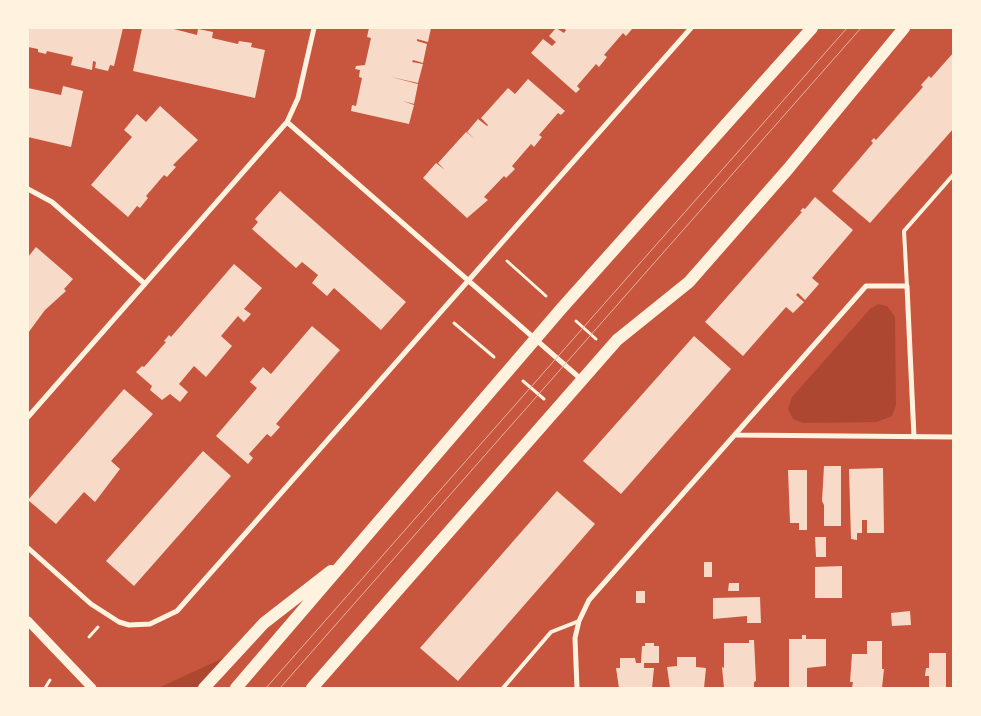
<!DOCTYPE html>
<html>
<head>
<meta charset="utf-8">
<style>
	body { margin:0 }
	#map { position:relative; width:981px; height:716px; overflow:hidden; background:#c8553d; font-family:Rubik,sans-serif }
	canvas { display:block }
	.frame { position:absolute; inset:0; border:29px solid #fff3e0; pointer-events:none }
</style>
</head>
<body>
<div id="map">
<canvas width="981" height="716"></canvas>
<div class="frame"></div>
</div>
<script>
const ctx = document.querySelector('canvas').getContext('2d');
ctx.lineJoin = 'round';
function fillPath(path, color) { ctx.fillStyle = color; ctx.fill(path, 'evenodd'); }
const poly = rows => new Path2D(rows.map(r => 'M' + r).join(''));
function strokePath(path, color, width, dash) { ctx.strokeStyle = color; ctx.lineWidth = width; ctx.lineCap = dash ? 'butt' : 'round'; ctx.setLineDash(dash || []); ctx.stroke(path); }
fillPath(poly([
	[878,304,887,306,895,317,896,405,892,416,877,422,803,423,793,419,788,409,792,397,870,309],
	[243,649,213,688,158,688]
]), '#ae4732');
fillPath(poly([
	[28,28,123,28,114,66,110,65,108,71,95,68,96,62,93,61,92,70,71,65,73,57,47,51,46,54,38,52,38,49,28,47],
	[142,28,170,28,197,35,198,29,213,32,212,38,238,44,239,41,252,43,251,47,265,50,255,98,133,71],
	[369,28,431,28,428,42,417,39,417,41,427,44,423,63,413,60,412,62,423,64,418,83,391,77,418,84,414,104,403,101,414,105,409,124,351,111,352,105,356,106,362,78,359,77,360,70,355,69,356,66,365,65,371,38,367,37],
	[556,28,564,33,566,30,563,28,633,28,626,36,623,33,604,55,607,57,599,67,596,64,577,86,580,89,576,93,531,53,543,39,552,46,556,42,549,36],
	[954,52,954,128,870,223,832,191,873,143,871,141,874,138,876,140,923,87,921,85,929,76,931,78],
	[528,79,565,111,561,115,558,113,539,135,542,137,534,147,531,144,512,166,515,169,506,178,504,176,484,197,488,200,467,218,423,178,436,163,445,170,438,163,466,132,475,139,467,132,478,119,487,126,488,125,481,118,508,88,515,94],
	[63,86,83,91,71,147,28,137,28,88,61,95],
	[160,106,198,140,173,165,176,167,167,177,164,175,146,196,148,198,140,208,137,206,128,217,91,185,132,137,124,130,137,114,146,122],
	[280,191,406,302,381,330,334,288,327,296,312,283,318,275,302,262,296,268,252,229,258,222,255,219],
	[815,197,853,230,812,278,819,284,805,300,798,293,796,295,804,302,793,313,786,307,743,356,705,322,802,212,800,211,803,208,805,209],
	[36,247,73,279,64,289,66,291,45,310,28,333,28,257],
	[234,264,262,288,244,309,251,314,244,322,238,316,221,336,232,346,206,377,194,366,179,384,188,392,180,402,170,394,162,400,150,390,152,386,136,372,142,366,144,367,166,342,164,341,169,335,171,337],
	[312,326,340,350,276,424,280,427,271,437,267,434,249,454,253,458,248,464,216,436,257,388,250,382,263,367,271,374],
	[694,336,731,369,621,494,583,461],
	[124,389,153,414,111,461,120,469,95,502,84,492,56,524,28,500],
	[203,451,231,476,134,586,106,561],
	[824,466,841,466,841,526,824,526,824,505,822,501],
	[883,468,884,533,867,533,867,520,862,520,862,533,857,533,857,540,851,539,849,469],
	[788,470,807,470,807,530,799,530,799,523,790,523],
	[557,491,595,524,458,681,420,648],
	[815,537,826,537,826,557,816,557],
	[704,562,712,562,712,577,704,577],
	[842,566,842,598,815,598,815,567],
	[729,583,739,583,739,591,728,591],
	[636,591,645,591,645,603,636,603],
	[760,597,761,623,747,623,747,616,713,619,713,598],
	[910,611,911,625,892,626,891,613],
	[802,635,806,635,806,639,826,639,826,666,807,668,807,688,789,688,789,639,802,639],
	[749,640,754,640,756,681,754,682,754,688,724,688,722,667,724,668,724,643,749,643],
	[867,641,882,641,882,669,884,669,882,688,852,688,853,682,850,682,852,654,867,654],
	[645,643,654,643,654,646,659,646,659,663,644,663,644,668,654,668,652,688,619,688,616,668,620,668,620,658,635,658,636,663,641,663,642,646,645,646],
	[929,653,946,653,946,688,929,688,929,676,925,676,926,668,929,668],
	[677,657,696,657,696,667,706,668,704,688,670,688,667,667,677,666]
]), '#f7dbc8');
strokePath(poly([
	[507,261,546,296],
	[576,321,596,339],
	[454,323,494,357],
	[523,381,544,399],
	[89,637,98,627],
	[45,688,50,680]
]), '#fff3e0', 3);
strokePath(poly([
	[907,286,904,231,954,174],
	[503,688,551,632,579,621]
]), '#fff3e0', 4);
strokePath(poly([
	[287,122,582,380],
	[28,189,52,202,145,284],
	[28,417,287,122,298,98,314,28],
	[736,435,954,437],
	[28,548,91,604,119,622,129,625,150,624,177,611,691,28],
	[577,688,575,638,579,621,589,600,866,286,907,286,914,437]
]), '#fff3e0', 5);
strokePath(poly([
	[28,621,92,688]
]), '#fff3e0', 9);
strokePath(poly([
	[204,688,264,623,331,571],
	[236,688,561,309,812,28],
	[312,688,617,340,689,282,788,169,904,28]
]), '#fff3e0', 12);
strokePath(poly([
	[266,688,847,28],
	[280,688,861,28]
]), '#e9b49f', 1);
</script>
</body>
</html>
